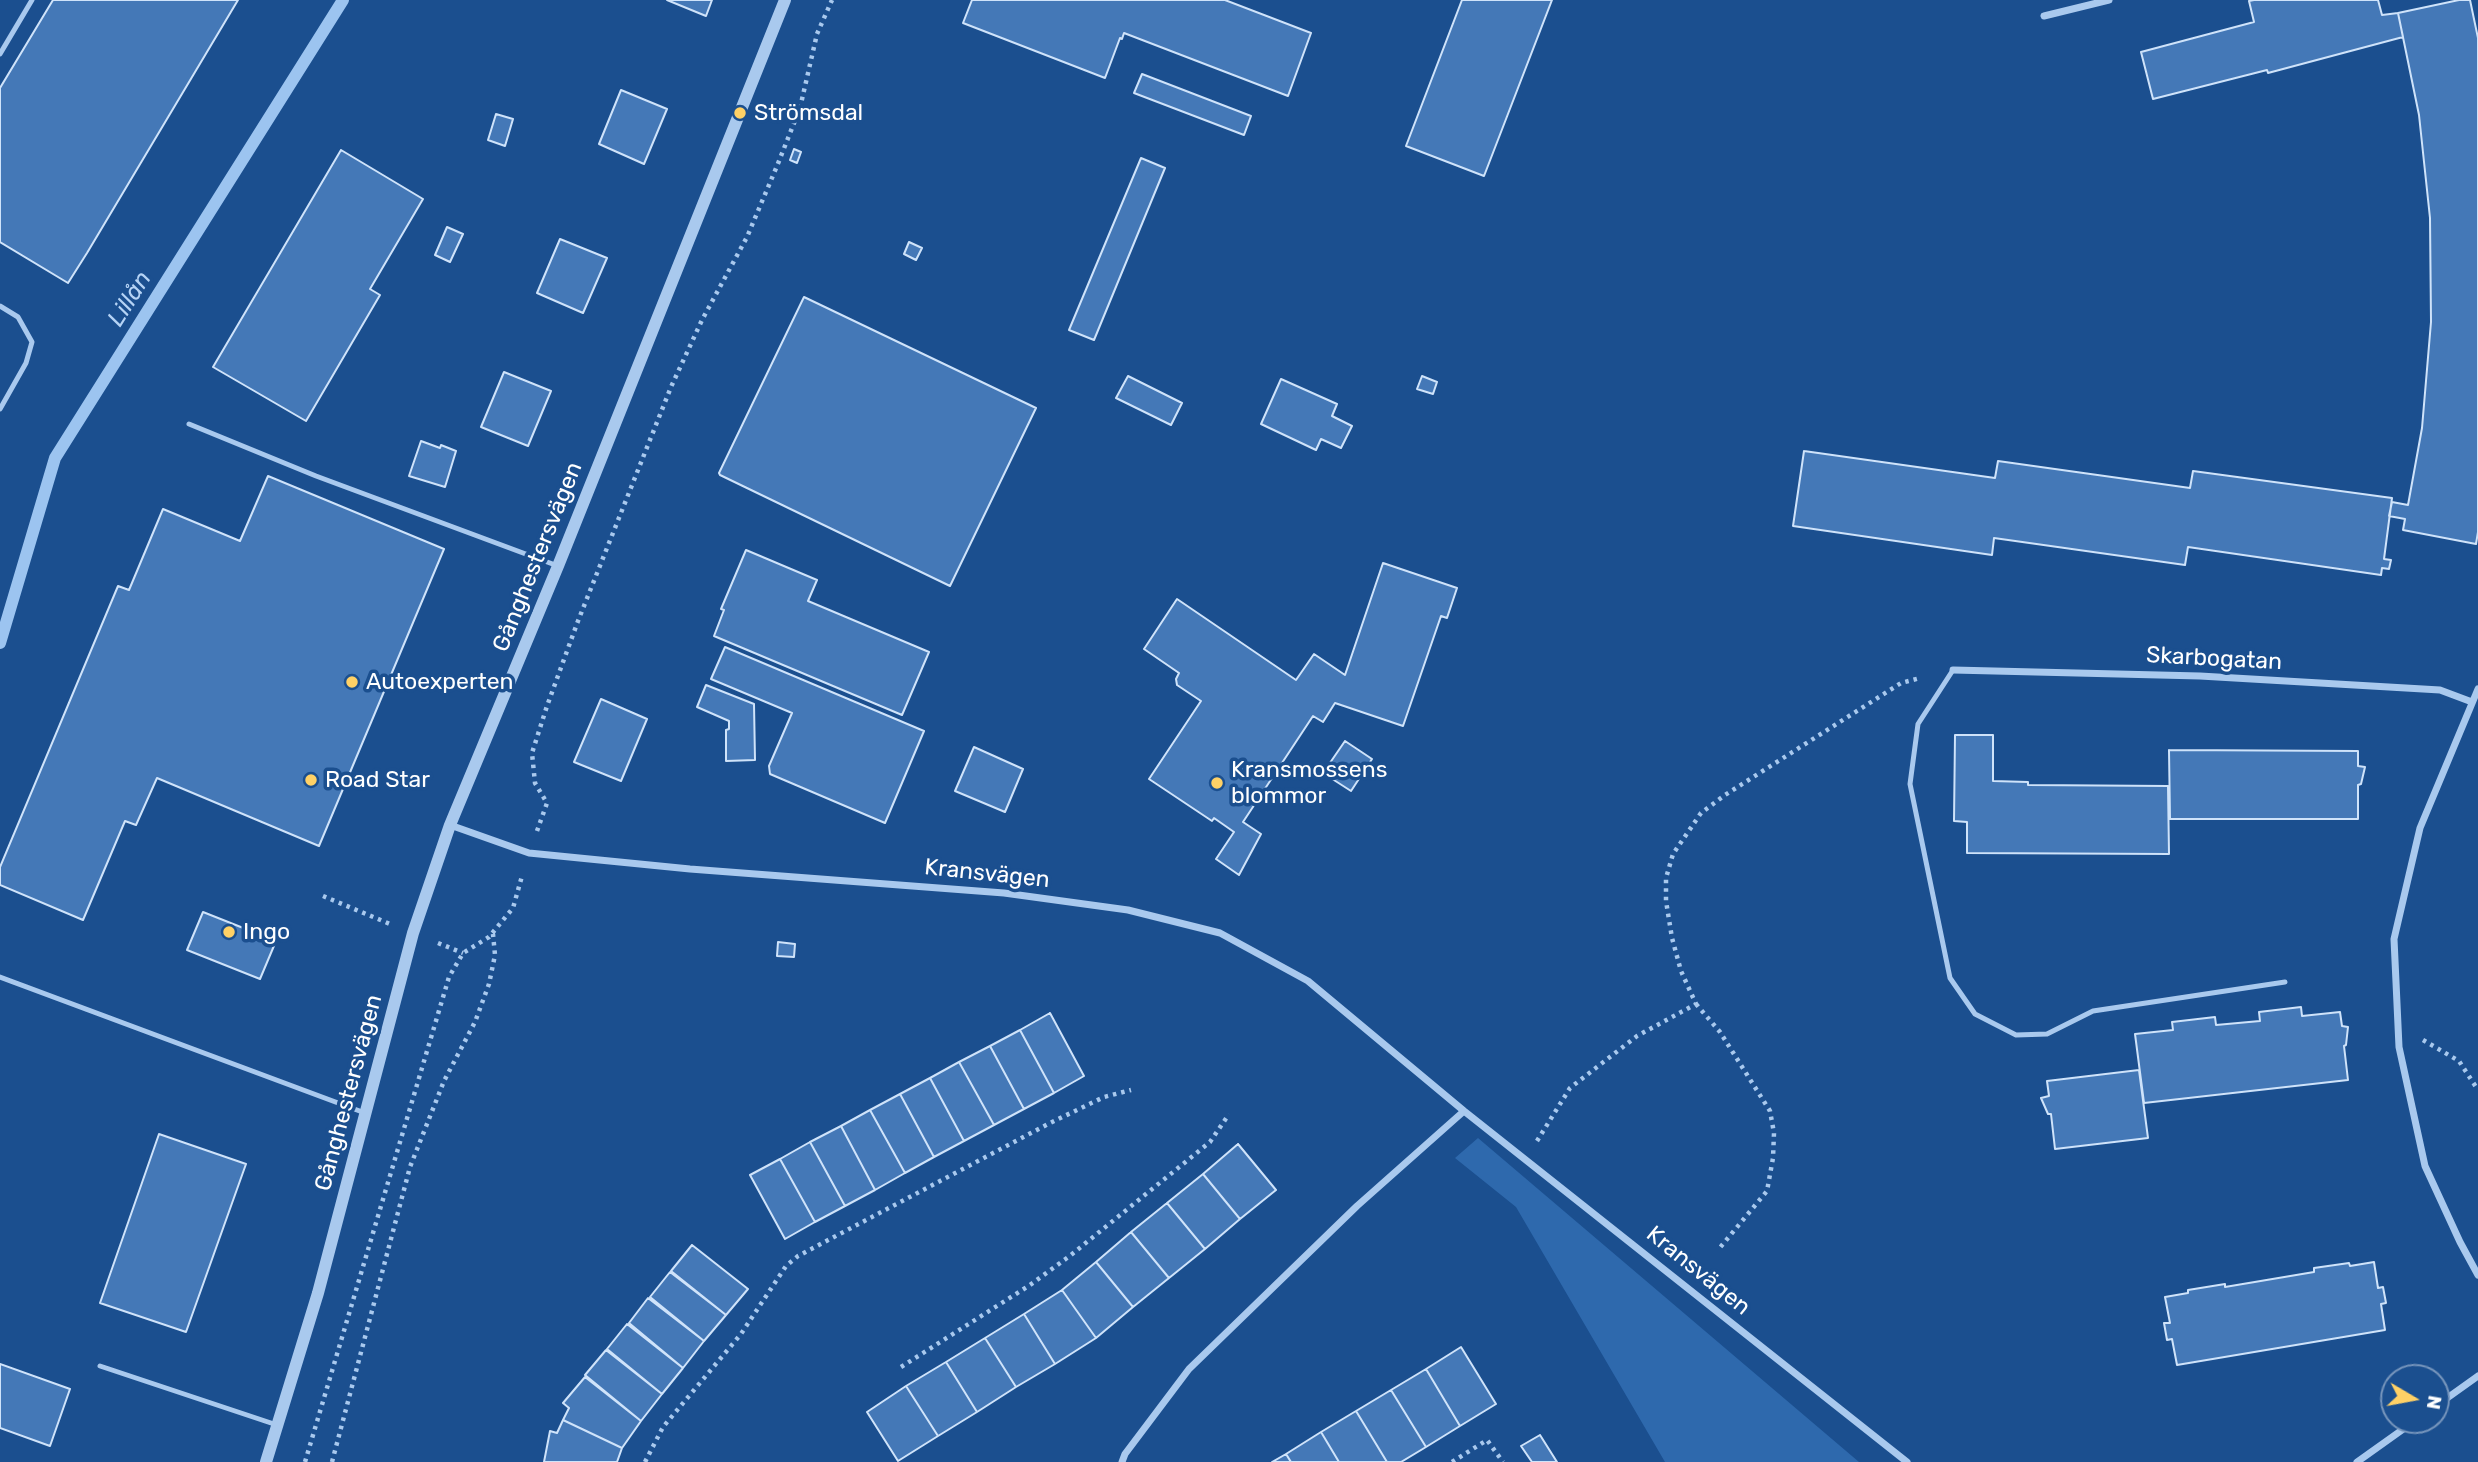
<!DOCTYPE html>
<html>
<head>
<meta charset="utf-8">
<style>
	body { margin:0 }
	#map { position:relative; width:2478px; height:1462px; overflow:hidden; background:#1b4f8f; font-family:Rubik,sans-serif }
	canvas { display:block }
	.north { position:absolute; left:2380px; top:1364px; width:70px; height:70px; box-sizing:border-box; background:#1b4f8f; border:2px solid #7695bc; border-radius:50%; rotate:100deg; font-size:19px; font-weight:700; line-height:28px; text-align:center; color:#fff }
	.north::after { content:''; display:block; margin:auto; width:24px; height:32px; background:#ffd166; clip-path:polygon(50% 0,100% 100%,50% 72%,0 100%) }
</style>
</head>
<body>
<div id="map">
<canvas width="2478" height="1462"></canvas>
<div class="north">N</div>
</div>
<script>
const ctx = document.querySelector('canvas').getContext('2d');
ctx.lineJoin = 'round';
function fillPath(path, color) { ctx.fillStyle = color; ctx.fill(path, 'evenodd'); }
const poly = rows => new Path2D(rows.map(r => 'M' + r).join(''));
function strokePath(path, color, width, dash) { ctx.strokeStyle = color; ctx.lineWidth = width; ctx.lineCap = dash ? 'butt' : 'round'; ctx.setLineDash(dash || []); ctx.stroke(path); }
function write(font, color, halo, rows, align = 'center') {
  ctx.font = font + ' Rubik,sans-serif'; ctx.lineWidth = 7; ctx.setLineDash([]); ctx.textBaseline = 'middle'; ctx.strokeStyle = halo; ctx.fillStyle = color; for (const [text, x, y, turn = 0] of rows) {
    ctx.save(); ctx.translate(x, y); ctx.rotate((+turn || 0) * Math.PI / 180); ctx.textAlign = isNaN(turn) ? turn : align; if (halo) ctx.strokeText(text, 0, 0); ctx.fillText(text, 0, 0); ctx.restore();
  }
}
fillPath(poly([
	[1478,1138,1859,1462,1665,1462,1516,1207,1455,1158]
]), '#2e69ad');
strokePath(poly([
	[0,643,55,458,343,0]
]), '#9cc4f0', 12);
const building = poly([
	[53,0,238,0,87,253,68,283,0,242,0,88,53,0],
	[667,0,712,0,706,16,667,0],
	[972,0,1225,0,1311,33,1288,96,1124,33,1122,39,1120,38,1105,78,963,23,972,0],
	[1462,0,1552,0,1484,176,1406,146,1462,0],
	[2254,0,2378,0,2382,15,2398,13,2403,37,2268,73,2267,70,2153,99,2141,52,2254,22,2249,1,2254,0],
	[2459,0,2470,0,2478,38,2478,532,2476,544,2403,530,2405,519,2389,516,2392,502,2408,505,2422,428,2431,322,2430,218,2419,115,2398,13,2459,0],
	[1142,74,1251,116,1244,135,1134,93,1142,74],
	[621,90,667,109,644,164,599,144,621,90],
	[496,114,513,119,505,146,488,140,496,114],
	[794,149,801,152,797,163,790,160,794,149],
	[341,150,423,199,370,289,380,295,306,421,213,367,341,150],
	[1141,158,1165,168,1094,340,1069,330,1141,158],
	[447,227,463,234,450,262,435,255,447,227],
	[560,239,607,258,583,313,537,293,560,239],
	[909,242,922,248,916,260,904,254,909,242],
	[804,297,1036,408,950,586,720,475,719,473,804,297],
	[504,372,551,391,528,446,481,427,504,372],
	[1128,376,1182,403,1171,425,1116,398,1128,376],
	[1422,376,1437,382,1433,394,1417,389,1422,376],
	[1281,379,1337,404,1332,416,1352,426,1341,448,1321,439,1316,450,1261,424,1281,379],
	[421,441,440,448,441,445,456,451,445,487,409,476,421,441],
	[1804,451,1995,478,1998,461,2190,488,2193,471,2392,498,2384,559,2391,560,2389,569,2382,568,2381,575,2188,547,2185,565,1994,538,1992,555,1793,526,1804,451],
	[268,476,444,549,319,846,157,778,136,825,125,821,83,920,0,885,0,867,118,586,129,590,163,509,240,541,268,476],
	[746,550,817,580,808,601,929,652,902,715,714,636,724,610,721,609,746,550],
	[1383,563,1457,588,1447,618,1441,616,1403,726,1335,703,1323,722,1313,716,1243,822,1261,834,1239,875,1216,859,1234,832,1214,818,1212,821,1149,779,1201,701,1177,685,1176,679,1179,673,1144,649,1177,599,1296,680,1314,654,1345,675,1383,563],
	[725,647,924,731,885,823,770,774,769,766,792,713,711,679,725,647],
	[706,685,754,704,755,760,726,761,726,730,729,729,729,721,697,707,706,685],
	[601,699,647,719,621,781,574,762,601,699],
	[1955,735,1993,735,1993,781,2028,782,2028,785,2168,786,2169,854,1967,853,1967,822,1954,821,1955,735],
	[1345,741,1372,759,1351,791,1323,773,1345,741],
	[974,747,1023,769,1005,812,955,791,974,747],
	[2169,750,2358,751,2358,766,2365,767,2361,784,2358,785,2358,819,2170,819,2169,750],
	[203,912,276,941,260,979,187,950,203,912],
	[778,942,795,944,794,957,777,956,778,942],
	[2301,1007,2302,1016,2340,1012,2342,1026,2348,1027,2346,1045,2344,1046,2348,1080,2144,1103,2135,1034,2173,1030,2172,1022,2215,1017,2216,1025,2260,1021,2259,1012,2301,1007],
	[1050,1013,1084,1076,1054,1093,1020,1030,1050,1013],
	[1020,1030,1054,1093,1024,1109,990,1046,1020,1030],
	[990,1046,1024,1109,994,1125,959,1062,990,1046],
	[959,1062,994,1125,964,1141,930,1078,959,1062],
	[2139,1070,2148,1138,2055,1149,2051,1114,2048,1114,2041,1098,2049,1096,2047,1081,2139,1070],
	[930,1078,964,1141,934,1157,900,1094,930,1078],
	[900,1094,934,1157,905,1173,870,1110,900,1094],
	[870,1110,905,1173,875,1190,841,1126,870,1110],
	[841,1126,875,1190,845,1206,810,1142,841,1126],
	[159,1134,246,1164,186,1332,100,1303,159,1134],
	[810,1142,845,1206,815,1222,780,1159,810,1142],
	[1238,1144,1276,1190,1240,1219,1203,1174,1238,1144],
	[780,1159,815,1222,785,1239,750,1175,780,1159],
	[1203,1174,1240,1219,1205,1249,1167,1203,1203,1174],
	[1167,1203,1205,1249,1169,1278,1131,1232,1167,1203],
	[1131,1232,1169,1278,1133,1307,1096,1262,1131,1232],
	[692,1245,748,1289,726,1315,671,1271,692,1245],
	[1096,1262,1133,1307,1096,1338,1062,1290,1096,1262],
	[2374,1262,2378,1288,2383,1287,2386,1303,2381,1304,2385,1330,2177,1365,2172,1339,2167,1340,2164,1323,2170,1323,2165,1297,2188,1293,2188,1290,2225,1284,2225,1287,2314,1272,2314,1268,2349,1263,2350,1266,2374,1262],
	[670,1272,726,1315,704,1341,650,1297,670,1272],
	[1062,1290,1096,1338,1055,1364,1024,1314,1062,1290],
	[648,1298,704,1341,683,1368,629,1323,648,1298],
	[1024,1314,1055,1364,1016,1387,985,1338,1024,1314],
	[627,1324,683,1368,662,1394,607,1349,627,1324],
	[985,1338,1016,1387,977,1412,946,1362,985,1338],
	[1461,1347,1496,1404,1460,1426,1426,1369,1461,1347],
	[606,1350,662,1394,641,1421,585,1375,606,1350],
	[946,1362,977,1412,938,1436,906,1386,946,1362],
	[0,1364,70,1389,50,1446,0,1428,0,1364],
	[1426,1369,1460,1426,1426,1447,1391,1390,1426,1369],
	[585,1377,641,1421,622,1448,563,1420,569,1408,563,1403,585,1377],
	[906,1386,938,1436,898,1461,867,1412,906,1386],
	[1391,1390,1426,1447,1401,1462,1387,1462,1356,1411,1391,1390],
	[1356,1411,1387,1462,1339,1462,1321,1432,1356,1411],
	[563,1420,622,1448,617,1462,544,1462,550,1431,557,1433,563,1420],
	[1321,1432,1339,1462,1291,1462,1286,1454,1321,1432],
	[1540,1435,1557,1462,1532,1462,1521,1446,1540,1435],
	[1286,1454,1291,1462,1272,1462,1286,1454]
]);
fillPath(building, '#4478b7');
strokePath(building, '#cfe3fa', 2);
strokePath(poly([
	[537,831,547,803,535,783,532,753,547,706,578,621,671,387,702,320,747,237,777,166,800,108,817,34,832,0],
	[323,896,390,924],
	[438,943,463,953],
	[1696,1004,1720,1032,1770,1111,1774,1133,1773,1158,1767,1191,1718,1250],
	[2423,1040,2459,1061,2478,1090],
	[1537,1141,1570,1088,1637,1036,1696,1004,1681,971,1672,938,1666,901,1666,878,1673,854,1701,813,1725,795,1901,683,1920,678],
	[901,1367,1030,1285,1071,1255,1210,1142,1229,1114],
	[305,1462,449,977,463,953,489,937,513,908,522,876],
	[332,1462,410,1167,444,1081,475,1022,489,984,495,955,493,934],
	[645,1462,663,1427,741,1334,786,1266,798,1256,1050,1123,1104,1097,1131,1090],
	[1452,1462,1487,1440,1503,1462]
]), '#a9c9ee', 4.5, [3.5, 5]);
strokePath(poly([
	[0,54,32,0],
	[0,306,18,317,32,342,26,363,0,409],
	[189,424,316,476,558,566],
	[1953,670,1918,724,1910,784,1950,978,1975,1014,2016,1035,2047,1034,2093,1011,2285,982],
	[0,977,365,1113],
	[100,1366,277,1425]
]), '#a9c9ee', 5);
strokePath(poly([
	[2044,16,2109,0],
	[1953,670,2200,676,2440,690,2472,702],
	[2478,689,2420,828,2394,939,2399,1047,2425,1166,2460,1242,2478,1275],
	[450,825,529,853,690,869,1004,893,1128,910,1220,933,1308,981,1464,1111,1907,1462],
	[2436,1406,2478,1376],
	[1122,1462,1125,1454,1189,1369,1357,1206,1464,1111],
	[2357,1462,2416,1420]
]), '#a9c9ee', 7);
strokePath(poly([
	[266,1462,318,1293,413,933,450,825,558,566,785,0]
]), '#a9c9ee', 12);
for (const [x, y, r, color] of [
	[740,113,7,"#ffd166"],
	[352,682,7,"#ffd166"],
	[311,780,7,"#ffd166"],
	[1217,783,7,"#ffd166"],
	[229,932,7,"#ffd166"]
]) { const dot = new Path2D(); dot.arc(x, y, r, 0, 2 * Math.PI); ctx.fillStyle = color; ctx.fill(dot); strokePath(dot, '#1b4f8f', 2.5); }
write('23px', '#fff', '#1b4f8f', [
	["Strömsdal",754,113],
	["Autoexperten",366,682],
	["Kransmossens",1231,770],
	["blommor",1231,796],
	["Road Star",325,780],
	["Ingo",243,932]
], 'left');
write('23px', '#fff', '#1b4f8f', [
	["Gånghestersvägen",538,557,-68],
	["Skarbogatan",2214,659,3],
	["Kransvägen",987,874,6],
	["Gånghestersvägen",349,1093,-75],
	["Kransvägen",1698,1271,39]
]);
write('italic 24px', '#b5d3f5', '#1b4f8f', [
	["Lillån",130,299,-58]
]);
</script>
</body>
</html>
